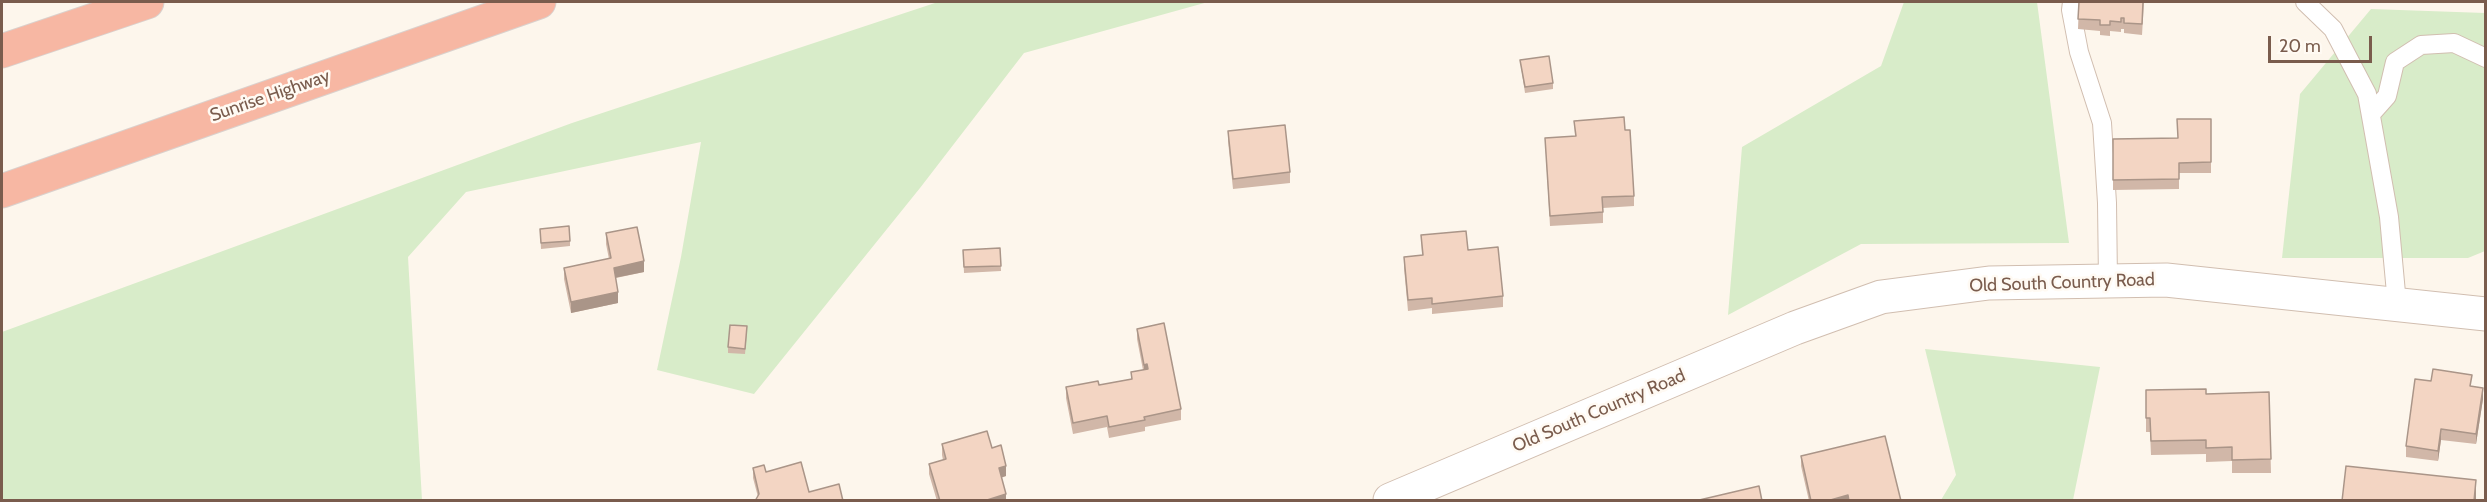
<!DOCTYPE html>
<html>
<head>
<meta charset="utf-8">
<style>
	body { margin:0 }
	#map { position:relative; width:2487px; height:502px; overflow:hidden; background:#fdf6ec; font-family:Cabin,sans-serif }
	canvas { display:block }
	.frame { position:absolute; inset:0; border:3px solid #7a5c4d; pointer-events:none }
	.scale { position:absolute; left:2268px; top:36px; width:104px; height:27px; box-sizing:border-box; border:3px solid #7a5c4d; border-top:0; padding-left:8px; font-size:18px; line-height:21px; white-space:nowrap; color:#7a5c4d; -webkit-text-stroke:4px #fffaf3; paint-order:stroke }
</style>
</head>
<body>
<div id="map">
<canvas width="2487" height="502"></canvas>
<div class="frame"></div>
<div class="scale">20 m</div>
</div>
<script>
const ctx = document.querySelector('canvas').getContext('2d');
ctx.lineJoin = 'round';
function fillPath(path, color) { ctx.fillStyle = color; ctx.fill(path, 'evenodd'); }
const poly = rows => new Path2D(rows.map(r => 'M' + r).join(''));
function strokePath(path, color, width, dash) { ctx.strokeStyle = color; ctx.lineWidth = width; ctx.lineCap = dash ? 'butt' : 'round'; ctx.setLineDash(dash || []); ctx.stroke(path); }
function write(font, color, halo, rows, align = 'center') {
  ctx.font = font + ' Cabin,sans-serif'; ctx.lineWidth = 5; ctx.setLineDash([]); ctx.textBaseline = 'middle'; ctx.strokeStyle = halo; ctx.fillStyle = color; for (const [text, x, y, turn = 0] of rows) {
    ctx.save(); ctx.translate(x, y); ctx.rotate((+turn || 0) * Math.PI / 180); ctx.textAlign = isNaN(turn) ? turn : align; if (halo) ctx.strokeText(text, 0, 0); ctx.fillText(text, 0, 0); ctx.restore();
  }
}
fillPath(poly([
	[938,2,1208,2,1024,53,920,188,754,394,657,370,681,257,701,142,466,192,408,257,422,500,2,500,2,332,572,123],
	[1904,2,2037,2,2069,243,1861,244,1728,315,1742,147,1881,66],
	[2371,9,2485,13,2485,251,2468,258,2282,258,2300,94],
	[1925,349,2100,367,2073,500,1941,500,1956,475]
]), '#d8ecc9');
const lane = poly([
	[2072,2,2071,10,2079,52,2102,123,2107,203,2108,281],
	[2305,2,2333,29,2367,94,2389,217,2397,304],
	[2371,114,2387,96,2395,62,2421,45,2454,43,2486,58]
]);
const street = poly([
	[1390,500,1795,328,1881,297,1989,283,2166,280,2486,314]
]);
const highway = poly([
	[2,51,147,2],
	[2,191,539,2]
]);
strokePath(lane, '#d1beb0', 20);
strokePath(street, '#d1beb0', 35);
strokePath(highway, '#dad1cd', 35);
strokePath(lane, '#fff', 18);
strokePath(street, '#fff', 33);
strokePath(highway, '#f7b7a3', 33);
fillPath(poly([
	[2079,2,2144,2,2142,35,2124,33,2124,29,2121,29,2121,32,2110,31,2110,36,2100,35,2100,31,2078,29],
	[1520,60,1553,83,1553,89,1525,93],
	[2211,119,2211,173,2179,173,2179,189,2113,190,2113,139,2177,138],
	[1574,121,1625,130,1634,196,1634,206,1603,208,1603,223,1550,226,1545,138,1575,136],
	[1228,131,1290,172,1290,183,1233,189,1228,141],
	[540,229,570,241,570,246,541,249],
	[606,233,644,272,616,278,618,303,571,313,564,279,564,268,609,259,606,244],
	[1421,235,1468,250,1503,296,1503,307,1432,314,1432,308,1408,311,1404,268,1404,257,1422,255],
	[1000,248,1001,271,964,273,963,250],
	[1137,329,1181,409,1181,420,1145,427,1145,431,1109,438,1107,427,1073,434,1066,398,1066,387,1099,385,1131,379,1131,372,1143,370,1137,339],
	[747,332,745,354,728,353,728,347],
	[2472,386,2483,399,2476,444,2441,440,2438,461,2406,457,2406,446],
	[2146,390,2206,394,2269,392,2271,473,2232,473,2232,461,2206,462,2206,454,2151,455,2150,432,2146,432],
	[942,444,992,448,1006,476,1001,478,1006,501,937,501,929,474,929,464,943,460,942,455],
	[1801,456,1901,501,1809,501,1801,466],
	[753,468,766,472,809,492,758,497,753,478]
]), '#d1b7a8');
fillPath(poly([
	[644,261,644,272,614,278,614,268],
	[618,292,618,303,571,313,571,302],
	[1147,364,1147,374,1144,375,1144,365],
	[2483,388,2483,399,2476,444,2476,434],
	[2441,429,2441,440,2438,461,2438,451],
	[1006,466,1006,476,999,478,999,468],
	[2476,480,2476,501,2474,501],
	[1006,494,1006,501,984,501],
	[1848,495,1848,501,1827,500]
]), '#aa9588');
const building = poly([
	[2079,2,2143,2,2142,24,2124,23,2124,18,2121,18,2121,22,2110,21,2110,25,2100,25,2100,20,2078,19,2079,2],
	[1549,56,1553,83,1525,87,1520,60,1549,56],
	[1624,117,1625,130,1630,130,1634,196,1602,197,1603,212,1550,216,1545,138,1576,136,1574,121,1624,117],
	[2177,119,2211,119,2211,162,2179,163,2179,179,2113,180,2113,139,2178,138,2177,119],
	[1285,125,1290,172,1233,179,1228,131,1285,125],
	[569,226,570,241,541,243,540,229,569,226],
	[637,227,644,261,614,268,618,292,571,302,564,268,611,258,606,233,637,227],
	[1466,231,1468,250,1498,247,1503,296,1432,304,1432,298,1408,300,1404,257,1423,255,1421,235,1466,231],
	[1000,248,1001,266,964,267,963,250,1000,248],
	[1164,323,1181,409,1144,417,1145,420,1109,427,1107,416,1073,423,1066,387,1098,381,1099,385,1132,379,1131,372,1148,369,1147,364,1144,365,1137,329,1164,323],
	[730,325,747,326,745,349,728,347,730,325],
	[2433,369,2472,375,2470,386,2483,388,2476,434,2441,429,2438,451,2406,446,2415,379,2431,381,2433,369],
	[2206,389,2206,394,2269,392,2271,459,2232,460,2232,447,2206,448,2206,440,2151,441,2150,418,2146,418,2146,390,2206,389],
	[987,431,992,448,1001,445,1006,466,999,468,1006,494,984,501,971,501,971,500,940,501,929,464,946,459,942,444,987,431],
	[1885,436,1901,501,1849,501,1848,495,1827,501,1811,501,1801,456,1885,436],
	[801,462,809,492,839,484,843,501,755,501,759,494,753,468,764,465,766,472,801,462],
	[2346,466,2476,480,2474,501,2342,501,2346,466],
	[1759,486,1762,501,1695,501,1759,486]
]);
fillPath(building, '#f3d5c3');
strokePath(building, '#aa9588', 1.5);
write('18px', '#7a5c4d', '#fffaf3', [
	["Sunrise Highway",270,96,-19],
	["Old South Country Road",2062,283,-2],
	["Old South Country Road",1599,411,-23]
]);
</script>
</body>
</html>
